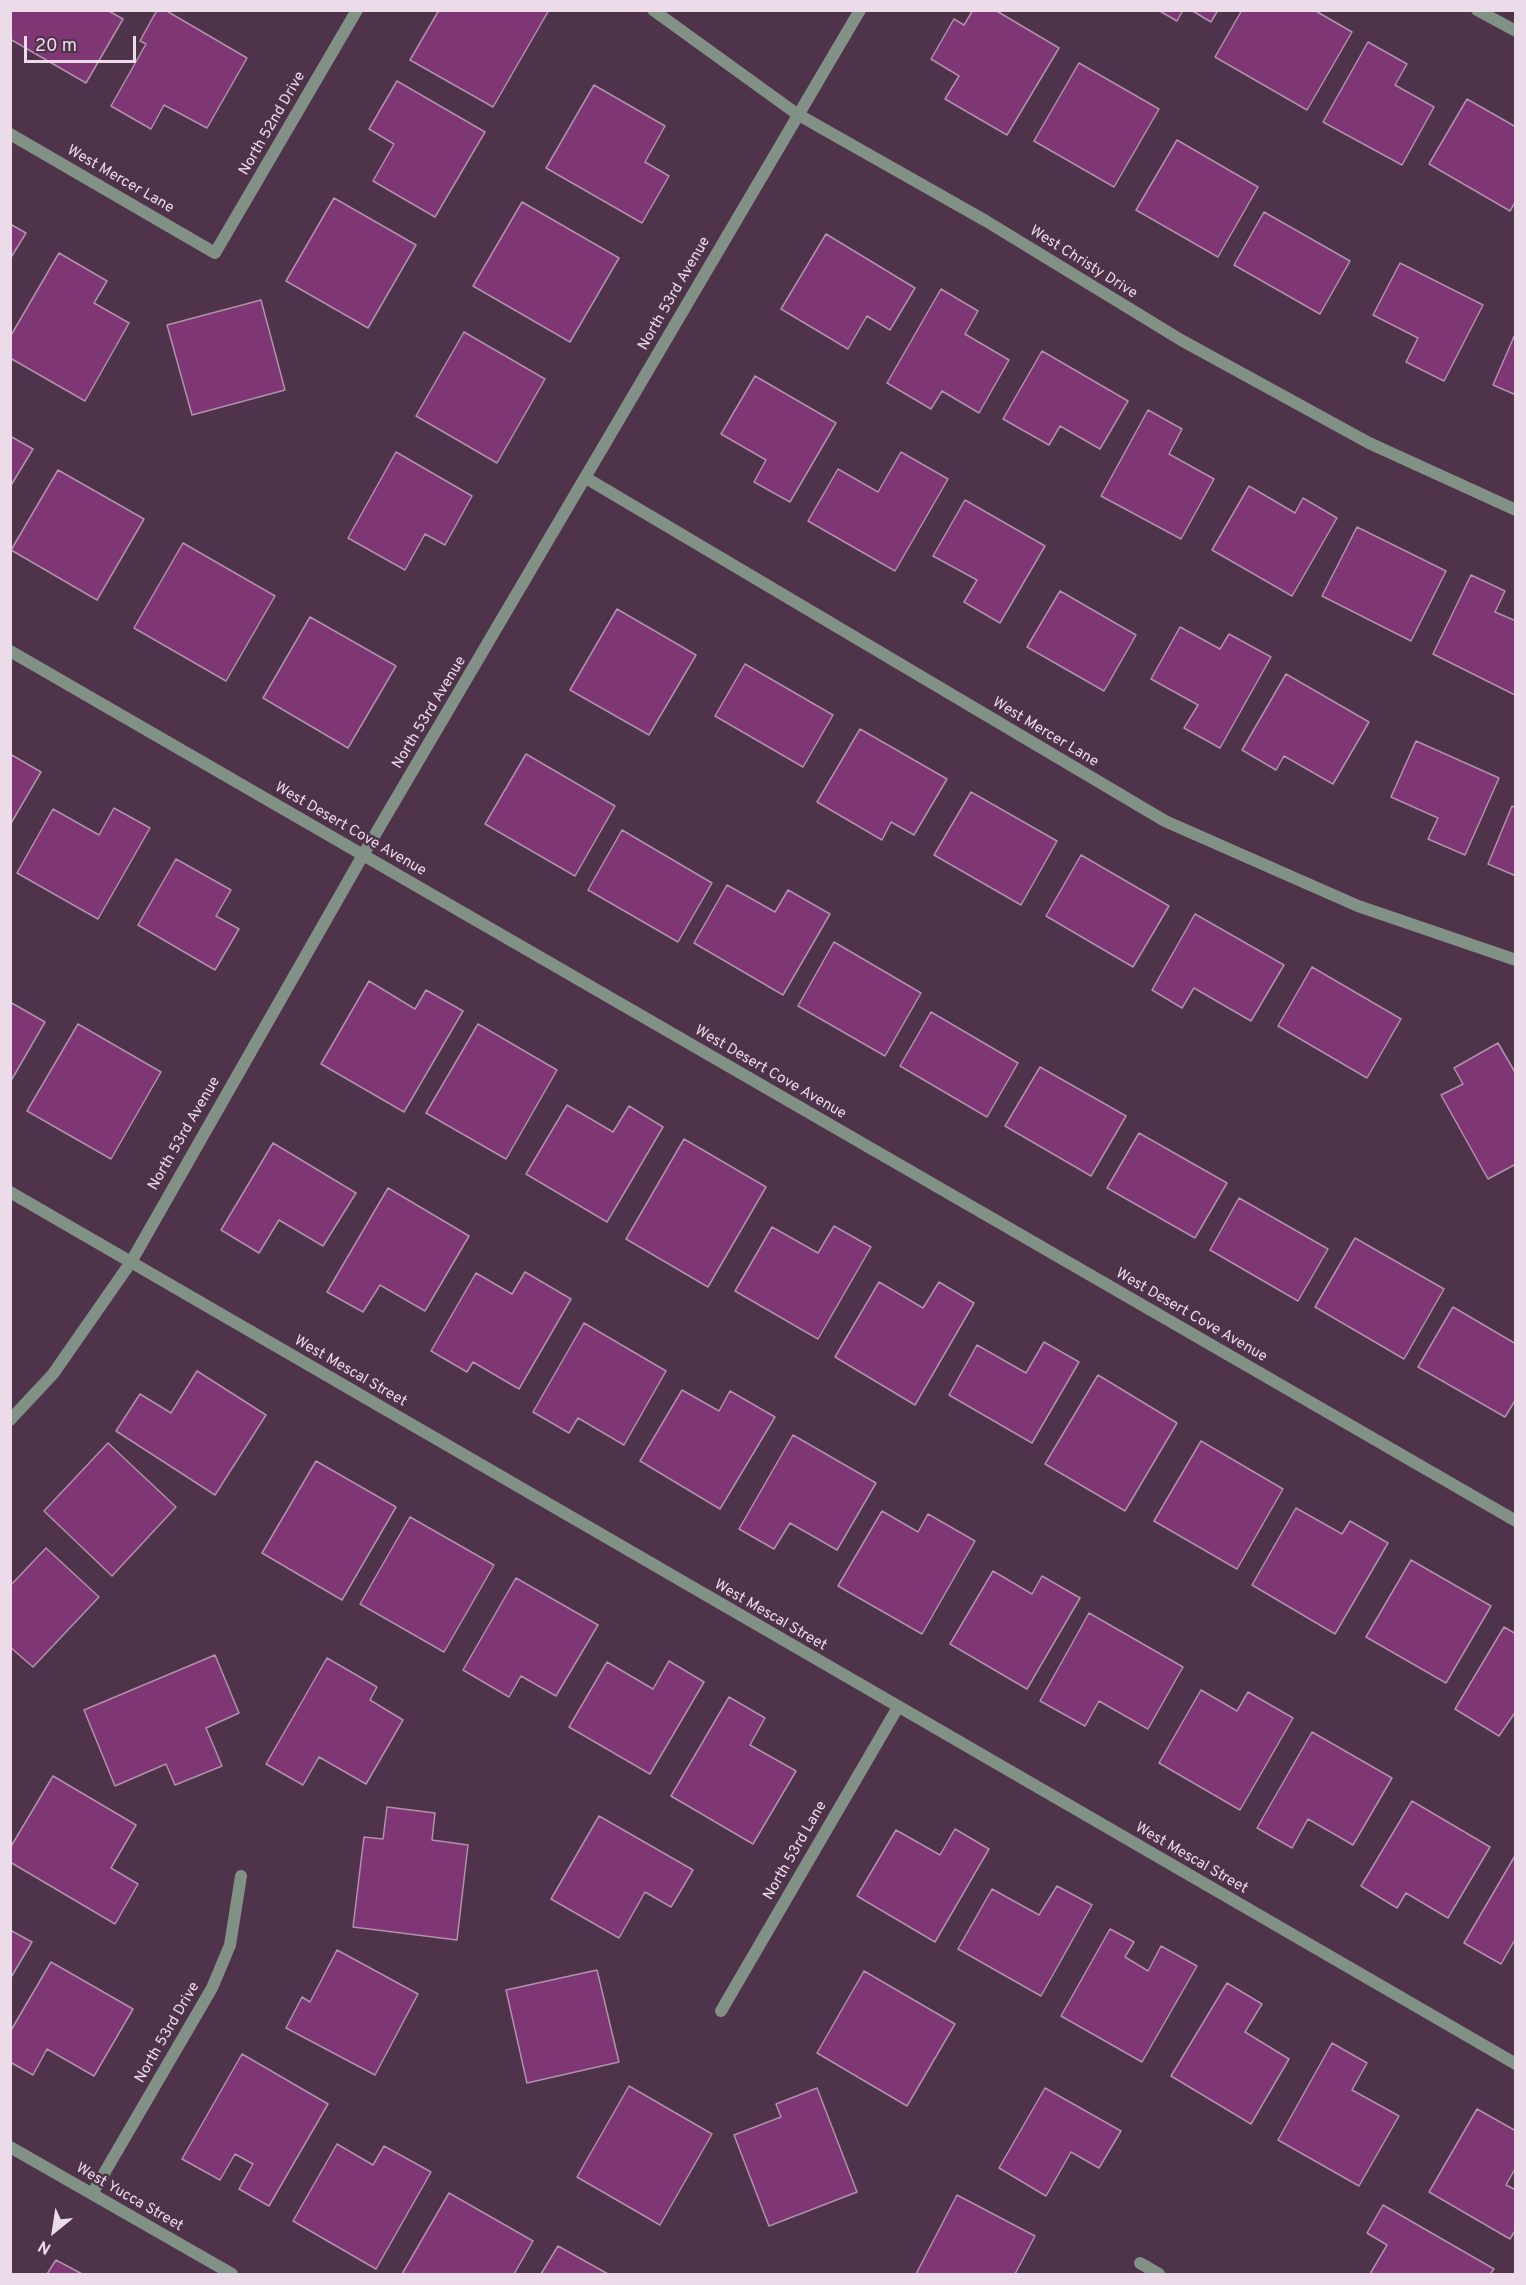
<!DOCTYPE html>
<html>
<head>
<meta charset="utf-8">
<style>
	body { margin:0 }
	#map { position:relative; width:1526px; height:2285px; overflow:hidden; background:#4e334a; font-family:Overpass,sans-serif }
	canvas { display:block }
	.frame { position:absolute; inset:0; border:12px solid #ecdbe9; pointer-events:none }
	.north { position:absolute; left:24px; top:2201px; width:60px; height:60px; -webkit-text-stroke:4px #4e334a; paint-order:stroke; rotate:210deg; font-size:16px; font-weight:700; line-height:24px; text-align:center; color:#ecdbe9 }
	.north::after { content:''; display:block; margin:auto; width:21px; height:27px; background:#ecdbe9; clip-path:polygon(50% 0,100% 100%,50% 72%,0 100%) }
	.scale { position:absolute; left:24px; top:36px; width:112px; height:27px; box-sizing:border-box; border:3px solid #ecdbe9; border-top:0; padding-left:8px; font-size:18px; line-height:21px; white-space:nowrap; color:#ecdbe9; -webkit-text-stroke:4px #4e334a; paint-order:stroke }
</style>
</head>
<body>
<div id="map">
<canvas width="1526" height="2285"></canvas>
<div class="frame"></div>
<div class="north">N</div>
<div class="scale">20 m</div>
</div>
<script>
const ctx = document.querySelector('canvas').getContext('2d');
ctx.lineJoin = 'round';
function fillPath(path, color) { ctx.fillStyle = color; ctx.fill(path, 'evenodd'); }
const poly = rows => new Path2D(rows.map(r => 'M' + r).join(''));
function strokePath(path, color, width, dash) { ctx.strokeStyle = color; ctx.lineWidth = width; ctx.lineCap = dash ? 'butt' : 'round'; ctx.setLineDash(dash || []); ctx.stroke(path); }
function write(font, color, halo, rows, align = 'center') {
  ctx.font = font + ' Overpass,sans-serif'; ctx.lineWidth = 5; ctx.setLineDash([]); ctx.textBaseline = 'middle'; ctx.strokeStyle = halo; ctx.fillStyle = color; for (const [text, x, y, turn = 0] of rows) {
    ctx.save(); ctx.translate(x, y); ctx.rotate((+turn || 0) * Math.PI / 180); ctx.textAlign = isNaN(turn) ? turn : align; if (halo) ctx.strokeText(text, 0, 0); ctx.fillText(text, 0, 0); ctx.restore();
  }
}
const building = poly([
	[10,10,107,10,123,19,86,83,10,39,10,10],
	[157,10,165,10,247,58,207,128,164,105,151,129,111,106,146,44,140,41,157,10],
	[439,10,549,10,493,107,410,60,439,10],
	[973,10,995,10,1059,48,1007,135,945,99,959,76,931,59,954,19,964,25,973,10],
	[1158,10,1183,10,1177,21,1158,10],
	[1191,10,1218,10,1211,22,1191,10],
	[1242,10,1314,10,1352,32,1307,110,1215,57,1242,10],
	[1368,42,1407,64,1395,85,1434,107,1402,165,1323,122,1368,42],
	[1079,63,1159,109,1114,187,1034,141,1079,63],
	[397,81,485,132,435,217,373,181,394,144,369,129,397,81],
	[594,85,665,126,645,162,669,176,642,223,546,168,594,85],
	[1467,99,1516,127,1516,201,1510,211,1429,164,1467,99],
	[1177,140,1258,187,1218,257,1136,210,1177,140],
	[334,198,416,245,368,328,286,281,334,198],
	[522,202,619,258,570,342,473,286,522,202],
	[1264,212,1350,261,1320,314,1234,265,1264,212],
	[10,224,26,233,10,259,10,224],
	[826,234,915,288,890,330,867,316,848,349,781,309,826,234],
	[59,253,107,281,94,303,129,323,85,401,10,358,10,337,59,253],
	[1400,263,1483,305,1444,381,1406,362,1418,338,1373,315,1400,263],
	[941,289,978,311,965,334,1009,360,979,413,942,391,931,409,887,383,941,289],
	[261,300,285,390,192,415,167,325,261,300],
	[464,332,545,379,497,463,416,416,464,332],
	[1516,332,1516,395,1493,385,1516,332],
	[1042,351,1128,401,1100,449,1060,426,1049,445,1003,419,1042,351],
	[755,376,836,423,790,502,754,482,766,460,721,434,755,376],
	[1148,410,1182,429,1169,454,1214,479,1181,539,1101,496,1148,410],
	[10,436,33,449,10,487,10,436],
	[396,452,472,496,445,545,425,534,405,570,348,538,396,452],
	[901,452,948,479,895,571,808,521,838,469,878,492,901,452],
	[58,470,144,519,97,600,11,550,58,470],
	[1249,486,1295,513,1303,498,1337,518,1292,596,1212,550,1249,486],
	[965,500,1045,546,1000,623,964,602,977,580,933,556,965,500],
	[1357,527,1446,571,1411,641,1322,596,1357,527],
	[183,543,275,596,226,681,134,628,183,543],
	[1471,575,1505,591,1495,612,1516,621,1515,695,1433,654,1471,575],
	[1060,591,1136,635,1104,691,1027,647,1060,591],
	[617,609,696,655,649,735,570,690,617,609],
	[310,617,396,666,348,748,263,698,310,617],
	[1180,627,1220,649,1229,634,1271,657,1220,748,1184,728,1198,705,1151,679,1180,627],
	[745,664,833,715,803,767,715,716,745,664],
	[1286,674,1369,722,1333,784,1284,756,1276,770,1242,750,1286,674],
	[860,729,947,779,914,835,891,822,882,840,817,802,860,729],
	[1416,741,1499,778,1465,855,1428,839,1438,818,1391,797,1416,741],
	[10,754,41,772,10,825,10,754],
	[526,754,615,806,575,876,485,824,526,754],
	[971,792,1057,841,1021,905,934,855,971,792],
	[1512,806,1516,808,1516,876,1488,864,1512,806],
	[114,808,150,828,98,919,17,873,53,809,99,835,114,808],
	[622,830,712,883,678,942,588,890,622,830],
	[1081,855,1169,906,1133,967,1046,916,1081,855],
	[176,859,231,890,216,916,239,929,215,970,138,925,176,859],
	[727,885,775,912,788,890,830,914,783,995,694,943,727,885],
	[1195,914,1284,965,1251,1021,1194,988,1182,1008,1152,990,1195,914],
	[834,942,921,993,885,1056,798,1006,834,942],
	[1312,967,1401,1019,1367,1078,1278,1026,1312,967],
	[369,981,415,1009,426,990,463,1011,404,1112,321,1064,369,981],
	[10,1002,45,1022,12,1079,10,1078,10,1002],
	[931,1012,1018,1063,987,1117,900,1066,931,1012],
	[78,1024,161,1072,111,1159,27,1111,78,1024],
	[478,1024,557,1070,506,1159,426,1113,478,1024],
	[1498,1043,1516,1074,1516,1164,1488,1179,1441,1095,1463,1084,1454,1068,1498,1043],
	[1040,1067,1126,1116,1091,1176,1005,1126,1040,1067],
	[567,1105,613,1132,629,1106,663,1127,607,1222,526,1174,567,1105],
	[1139,1133,1227,1183,1195,1238,1107,1188,1139,1133],
	[684,1139,766,1187,708,1287,626,1239,684,1139],
	[273,1143,356,1193,323,1246,279,1220,259,1253,221,1230,273,1143],
	[388,1188,469,1236,425,1311,380,1285,363,1312,327,1292,388,1188],
	[1239,1198,1328,1249,1298,1301,1210,1250,1239,1198],
	[834,1226,871,1247,818,1339,735,1291,772,1227,818,1253,834,1226],
	[1355,1238,1444,1289,1404,1359,1315,1307,1355,1238],
	[525,1272,571,1299,519,1389,473,1362,467,1372,431,1351,476,1273,512,1294,525,1272],
	[879,1282,923,1308,939,1282,974,1303,915,1405,835,1357,879,1282],
	[1453,1307,1516,1344,1516,1399,1505,1417,1418,1367,1453,1307],
	[584,1323,666,1371,624,1445,578,1418,569,1433,533,1412,584,1323],
	[1044,1342,1079,1362,1032,1443,949,1395,977,1345,1026,1373,1044,1342],
	[197,1371,266,1415,215,1495,116,1431,140,1394,171,1413,197,1371],
	[1098,1375,1177,1423,1125,1511,1045,1464,1098,1375],
	[682,1390,719,1411,730,1391,775,1417,720,1509,640,1461,682,1390],
	[793,1435,876,1483,837,1550,790,1523,774,1549,739,1529,793,1435],
	[1201,1441,1283,1489,1237,1569,1154,1521,1201,1441],
	[108,1443,176,1507,112,1576,44,1511,108,1443],
	[316,1461,396,1507,342,1600,262,1553,316,1461],
	[1296,1508,1342,1534,1350,1521,1388,1543,1335,1634,1252,1585,1296,1508],
	[882,1511,918,1532,928,1514,975,1541,922,1634,838,1586,882,1511],
	[410,1517,494,1565,444,1652,360,1604,410,1517],
	[46,1548,99,1597,33,1667,10,1647,10,1586,46,1548],
	[1411,1560,1491,1606,1446,1683,1366,1637,1411,1560],
	[993,1571,1032,1594,1042,1576,1080,1598,1027,1689,950,1644,993,1571],
	[516,1578,598,1625,556,1696,521,1676,509,1697,463,1670,516,1578],
	[1089,1613,1183,1667,1148,1729,1099,1701,1085,1726,1040,1701,1089,1613],
	[1504,1627,1516,1634,1516,1711,1499,1736,1455,1709,1504,1627],
	[215,1655,239,1713,206,1728,222,1766,175,1785,166,1764,115,1786,84,1710,215,1655],
	[327,1658,377,1687,370,1700,403,1720,366,1784,319,1757,303,1785,266,1764,327,1658],
	[669,1661,704,1682,650,1774,569,1727,607,1662,653,1689,669,1661],
	[1201,1690,1237,1711,1248,1692,1293,1718,1240,1810,1159,1763,1201,1690],
	[729,1697,765,1718,750,1745,796,1771,753,1844,671,1796,729,1697],
	[1312,1732,1392,1778,1353,1845,1308,1819,1292,1848,1257,1828,1312,1732],
	[53,1776,136,1825,111,1868,138,1884,115,1924,10,1862,10,1848,53,1776],
	[1412,1801,1490,1847,1448,1918,1406,1893,1397,1908,1361,1886,1412,1801],
	[387,1807,435,1813,432,1840,468,1845,457,1940,353,1927,364,1837,383,1839,387,1807],
	[599,1816,693,1870,671,1907,645,1892,619,1938,551,1899,599,1816],
	[955,1829,989,1849,935,1942,857,1896,896,1830,940,1855,955,1829],
	[1516,1854,1516,1938,1501,1964,1464,1943,1516,1854],
	[1057,1886,1092,1905,1041,1996,958,1949,992,1889,1039,1915,1057,1886],
	[1110,1929,1134,1942,1125,1957,1148,1971,1161,1946,1197,1966,1142,2062,1061,2016,1110,1929],
	[10,1930,32,1942,10,1979,10,1930],
	[337,1950,418,1994,375,2075,286,2028,302,1997,310,2002,337,1950],
	[51,1962,133,2009,94,2076,47,2049,33,2075,10,2062,10,2032,51,1962],
	[597,1970,619,2062,527,2083,506,1990,597,1970],
	[864,1971,955,2024,907,2106,817,2053,864,1971],
	[1227,1983,1262,2004,1245,2032,1289,2059,1251,2124,1171,2076,1227,1983],
	[1332,2043,1367,2063,1352,2090,1399,2116,1359,2186,1278,2140,1332,2043],
	[242,2054,328,2104,269,2206,239,2189,253,2164,235,2154,220,2180,182,2159,242,2054],
	[629,2086,712,2134,660,2225,577,2177,629,2086],
	[817,2088,857,2192,769,2226,734,2135,781,2117,776,2104,817,2088],
	[1045,2088,1121,2131,1099,2168,1071,2152,1046,2196,999,2168,1045,2088],
	[1477,2109,1516,2131,1516,2167,1506,2185,1516,2190,1516,2229,1510,2239,1429,2192,1477,2109],
	[337,2144,373,2165,384,2146,431,2172,376,2269,293,2221,337,2144],
	[449,2193,533,2241,514,2274,402,2274,449,2193],
	[957,2195,1035,2236,1015,2274,916,2274,957,2195],
	[1383,2205,1494,2269,1490,2274,1370,2274,1387,2245,1367,2233,1383,2205],
	[558,2246,608,2274,541,2274,558,2246],
	[56,2260,82,2274,47,2274,56,2260]
]);
fillPath(building, '#7e3675');
strokePath(building, '#b191ab', 1.5);
strokePath(poly([
	[653,10,797,114,986,221,1181,340,1369,443,1516,510],
	[1477,10,1516,31],
	[10,134,215,253,357,10],
	[586,478,1165,821,1358,906,1516,960],
	[10,651,1516,1521],
	[10,1192,1516,2064],
	[10,1420,53,1374,131,1262,363,855,860,10],
	[721,2011,898,1707],
	[10,2147,232,2274],
	[92,2194,212,1988,230,1945,241,1876],
	[1140,2263,1159,2274]
]), '#829185', 12);
write('15px', '#ecdbe9', '#4e334a', [
	["North 52nd Drive",273,124,-60],
	["West Mercer Lane",120,180,30],
	["West Christy Drive",1083,263,32],
	["North 53rd Avenue",675,294,-60],
	["North 53rd Avenue",430,713,-59],
	["West Mercer Lane",1045,733,31],
	["West Desert Cove Avenue",350,830,30],
	["West Desert Cove Avenue",770,1073,30],
	["North 53rd Avenue",185,1134,-60],
	["West Desert Cove Avenue",1191,1316,30],
	["West Mescal Street",350,1372,30],
	["West Mescal Street",770,1616,30],
	["North 53rd Lane",796,1851,-60],
	["West Mescal Street",1191,1859,30],
	["North 53rd Drive",168,2033,-60],
	["West Yucca Street",129,2198,30]
]);
</script>
</body>
</html>
